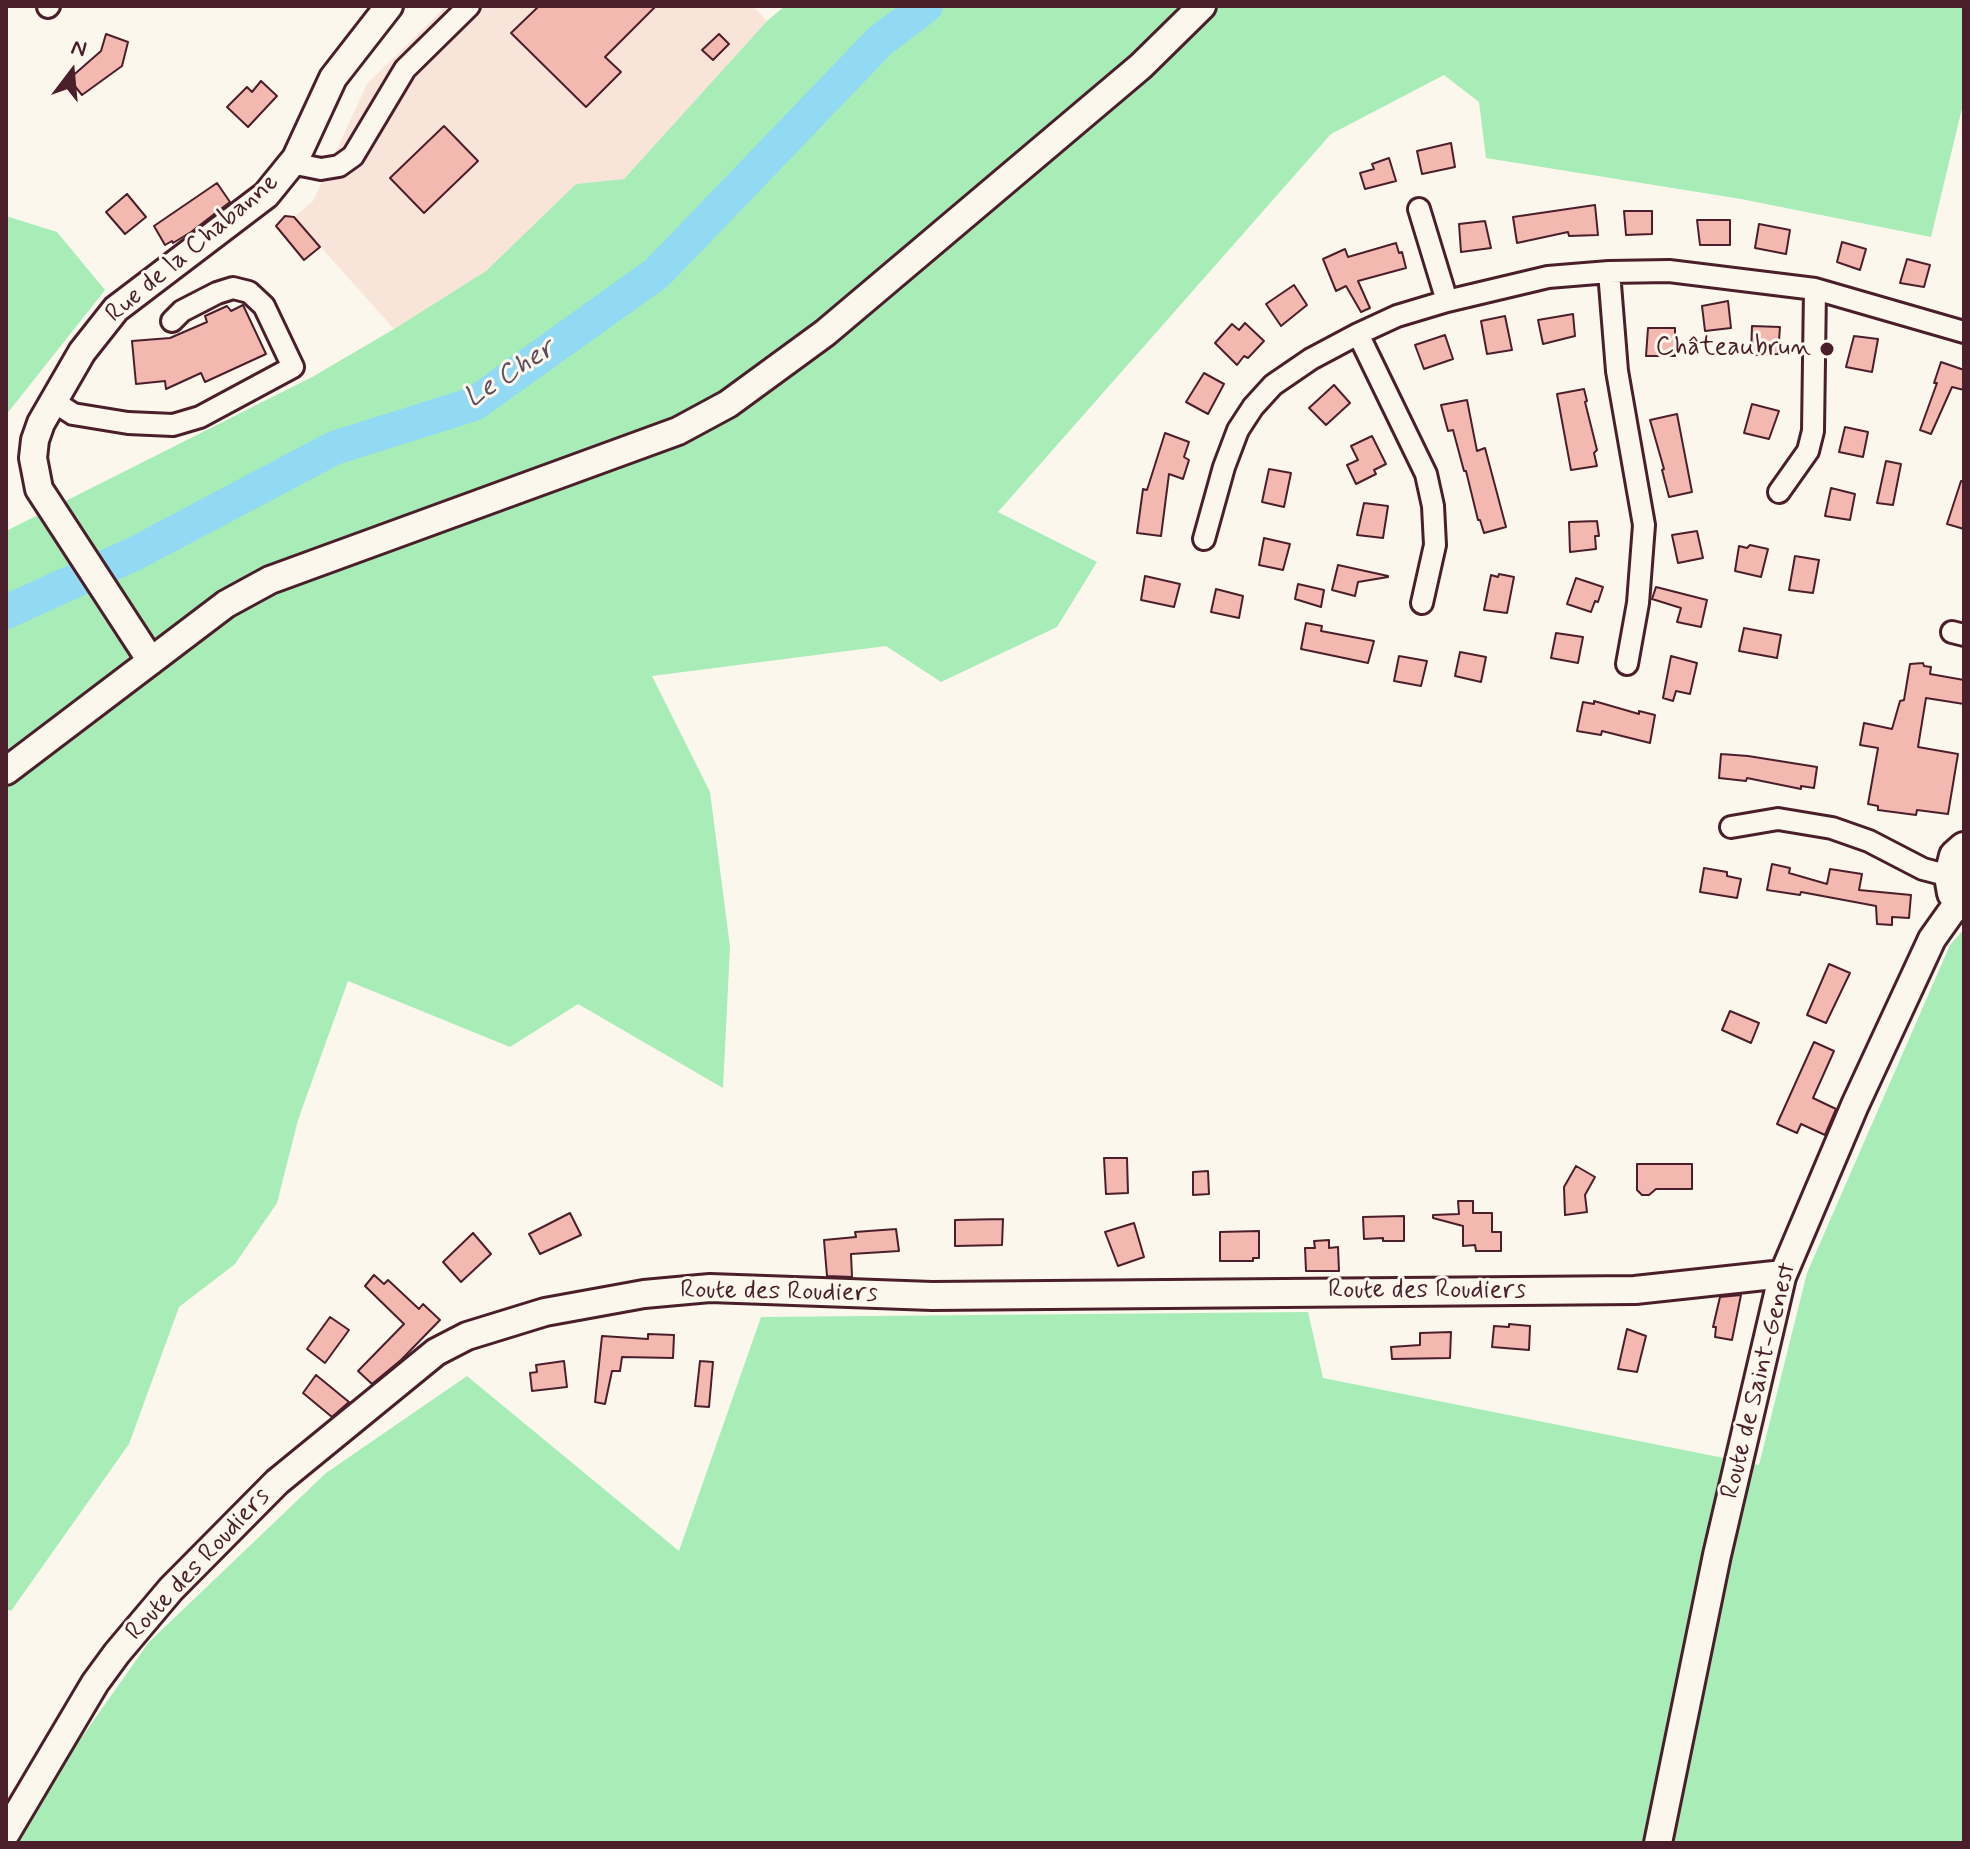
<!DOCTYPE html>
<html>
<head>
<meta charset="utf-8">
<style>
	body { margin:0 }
	#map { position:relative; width:1970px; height:1849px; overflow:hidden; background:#fbf7ec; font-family:Mynerve,sans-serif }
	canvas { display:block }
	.frame { position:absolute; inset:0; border:8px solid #4a1f2b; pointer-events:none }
	.north { position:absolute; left:32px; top:32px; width:80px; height:80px; -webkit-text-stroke:6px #fbf7ec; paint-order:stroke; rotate:16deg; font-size:22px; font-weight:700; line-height:32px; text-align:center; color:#4a1f2b }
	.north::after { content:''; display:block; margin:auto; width:28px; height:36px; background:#4a1f2b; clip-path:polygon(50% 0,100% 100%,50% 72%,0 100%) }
</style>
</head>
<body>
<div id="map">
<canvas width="1970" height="1849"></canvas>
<div class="frame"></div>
<div class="north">N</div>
</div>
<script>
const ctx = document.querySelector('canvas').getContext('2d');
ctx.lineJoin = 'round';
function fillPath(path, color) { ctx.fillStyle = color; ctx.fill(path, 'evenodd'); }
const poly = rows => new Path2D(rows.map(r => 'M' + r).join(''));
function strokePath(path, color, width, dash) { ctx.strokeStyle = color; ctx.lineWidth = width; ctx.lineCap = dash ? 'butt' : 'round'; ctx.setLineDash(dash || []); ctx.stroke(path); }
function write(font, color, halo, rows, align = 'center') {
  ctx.font = font + ' Mynerve,sans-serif'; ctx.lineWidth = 6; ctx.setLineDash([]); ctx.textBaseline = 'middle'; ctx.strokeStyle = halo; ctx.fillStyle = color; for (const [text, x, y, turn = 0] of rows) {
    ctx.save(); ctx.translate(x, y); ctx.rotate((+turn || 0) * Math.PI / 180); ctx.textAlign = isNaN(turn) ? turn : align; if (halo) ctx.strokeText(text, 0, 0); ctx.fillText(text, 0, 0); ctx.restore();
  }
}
fillPath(poly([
	[446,6,753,6,767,21,624,179,576,184,486,271,394,329,294,217,313,201,367,84]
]), '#f9e4da');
fillPath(poly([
	[785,6,1964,6,1964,100,1931,237,1741,199,1486,158,1479,102,1444,75,1331,134,998,512,1097,562,1057,627,941,682,886,646,652,676,710,792,730,947,723,1088,578,1004,510,1047,348,981,298,1120,277,1203,235,1264,179,1307,129,1444,11,1611,6,1609,6,531,314,376,394,329,486,271,576,184,624,179,767,21],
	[6,216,57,232,105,290,6,415],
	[1964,929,1964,1843,7,1843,149,1642,326,1473,467,1376,679,1551,761,1317,1308,1312,1323,1378,1759,1465,1807,1273,1950,945]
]), '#a8ecb7');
strokePath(poly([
	[6,612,136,553,334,448,474,404,657,273,880,41,926,6]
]), '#92d9f4', 34);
const building = poly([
	[539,6,656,6,605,57,621,72,586,107,511,33,539,6],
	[106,34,128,42,122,66,82,95,69,79,101,51,106,34],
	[719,34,729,44,713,60,702,50,719,34],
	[261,81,277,96,248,127,227,107,247,87,252,92,261,81],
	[444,126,478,161,424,213,390,178,444,126],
	[1451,143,1455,167,1422,174,1417,151,1451,143],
	[1389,158,1396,181,1365,189,1360,173,1374,169,1372,164,1389,158],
	[217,183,230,202,191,232,173,243,172,241,165,245,154,226,217,183],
	[127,194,146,217,125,234,106,212,127,194],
	[1595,205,1598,235,1569,236,1568,232,1517,243,1513,217,1595,205],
	[1624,211,1652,211,1652,234,1626,235,1624,211],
	[285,216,294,217,320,247,304,260,276,226,285,216],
	[1697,220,1730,220,1730,245,1700,245,1697,220],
	[1485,221,1491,248,1461,252,1459,224,1485,221],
	[1759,224,1790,230,1786,254,1755,248,1759,224],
	[1842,242,1866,249,1860,270,1837,262,1842,242],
	[1396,243,1399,253,1402,252,1406,268,1358,281,1370,308,1361,312,1346,286,1336,291,1323,259,1345,249,1348,257,1396,243],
	[1907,259,1930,265,1924,287,1900,283,1907,259],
	[1294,285,1307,305,1281,326,1266,304,1294,285],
	[1728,301,1731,328,1705,331,1702,306,1728,301],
	[243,305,266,354,205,382,201,373,166,389,165,381,136,384,132,341,170,338,207,322,205,316,227,306,231,311,243,305],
	[1573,314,1575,336,1543,344,1538,320,1573,314],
	[1505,316,1512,350,1487,354,1481,321,1505,316],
	[1245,323,1264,341,1248,358,1244,356,1237,365,1215,343,1232,324,1239,330,1245,323],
	[1752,326,1780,327,1778,354,1751,355,1752,326],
	[1648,328,1675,328,1675,356,1646,356,1648,328],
	[1445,335,1453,359,1424,369,1415,345,1445,335],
	[1854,336,1878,339,1872,372,1846,367,1854,336],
	[1941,362,1964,370,1964,390,1952,387,1931,434,1920,430,1937,383,1934,383,1941,362],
	[1204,373,1224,384,1208,414,1186,402,1204,373],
	[1334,385,1350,403,1326,425,1309,408,1334,385],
	[1584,389,1587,401,1585,402,1597,450,1594,453,1597,466,1571,470,1557,394,1584,389],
	[1467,400,1477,451,1485,448,1506,527,1484,533,1480,520,1478,520,1466,471,1464,471,1453,430,1448,431,1441,405,1467,400],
	[1752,404,1779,411,1769,439,1744,433,1752,404],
	[1677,414,1692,492,1669,497,1662,470,1664,469,1650,420,1677,414],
	[1845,427,1868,432,1863,457,1839,452,1845,427],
	[1165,433,1189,442,1184,457,1189,460,1183,479,1169,474,1161,536,1137,533,1143,489,1147,490,1165,433],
	[1372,436,1386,464,1374,470,1376,474,1356,484,1347,465,1358,460,1351,446,1372,436],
	[1886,461,1901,464,1893,505,1877,503,1886,461],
	[1269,469,1291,473,1284,507,1262,502,1269,469],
	[1961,481,1964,482,1964,529,1947,524,1961,481],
	[1831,488,1855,494,1850,520,1825,516,1831,488],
	[1364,503,1388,506,1383,538,1357,535,1364,503],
	[1597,521,1599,536,1595,536,1596,549,1570,552,1569,522,1597,521],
	[1697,531,1703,558,1678,563,1672,535,1697,531],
	[1264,538,1290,544,1283,570,1259,565,1264,538],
	[1750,545,1768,549,1761,577,1735,571,1739,546,1747,548,1750,545],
	[1795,556,1819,560,1813,593,1789,590,1795,556],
	[1338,565,1388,576,1388,577,1358,582,1355,596,1332,590,1338,565],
	[1499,574,1514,577,1507,613,1484,610,1491,575,1498,577,1499,574],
	[1145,576,1180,584,1174,607,1141,600,1145,576],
	[1576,578,1603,587,1598,602,1595,601,1591,612,1567,604,1576,578],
	[1298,584,1324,590,1321,607,1295,599,1298,584],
	[1656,587,1707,600,1701,627,1677,622,1681,608,1652,599,1656,587],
	[1216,589,1243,596,1239,618,1211,612,1216,589],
	[1306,623,1322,626,1321,631,1374,641,1368,663,1301,649,1306,623],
	[1744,628,1781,635,1777,658,1739,651,1744,628],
	[1556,633,1583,637,1578,663,1551,658,1556,633],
	[1460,652,1486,657,1481,682,1455,676,1460,652],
	[1399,656,1427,661,1421,686,1394,681,1399,656],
	[1671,656,1697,663,1690,694,1676,691,1673,701,1663,698,1671,656],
	[1923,663,1924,666,1931,667,1930,674,1964,680,1964,704,1926,698,1918,747,1958,754,1948,814,1917,810,1916,815,1878,810,1878,806,1868,804,1878,748,1860,745,1864,723,1892,729,1900,701,1904,700,1910,664,1923,663],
	[1594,701,1639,714,1639,711,1655,715,1650,743,1602,731,1601,735,1577,731,1583,702,1594,704,1594,701],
	[1721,754,1748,756,1817,767,1814,788,1801,786,1801,789,1747,778,1746,781,1719,778,1721,754],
	[1772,864,1790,868,1789,873,1827,884,1830,869,1862,874,1859,890,1911,895,1909,918,1892,917,1892,925,1877,924,1876,906,1801,892,1800,895,1767,890,1772,864],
	[1704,868,1727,872,1727,876,1741,879,1737,898,1700,892,1704,868],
	[1829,964,1850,973,1826,1023,1807,1015,1829,964],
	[1730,1011,1759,1023,1751,1043,1722,1030,1730,1011],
	[1814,1042,1834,1051,1813,1098,1836,1109,1825,1135,1801,1124,1797,1133,1777,1124,1814,1042],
	[1104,1158,1127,1158,1128,1193,1106,1194,1104,1158],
	[1637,1164,1692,1164,1692,1189,1656,1189,1649,1195,1642,1195,1637,1190,1637,1164],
	[1576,1166,1595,1177,1585,1195,1587,1212,1565,1215,1564,1187,1576,1166],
	[1208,1171,1209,1194,1193,1195,1193,1172,1208,1171],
	[1458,1201,1473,1201,1473,1213,1492,1213,1492,1232,1501,1232,1501,1251,1476,1251,1475,1245,1463,1246,1463,1226,1433,1218,1433,1215,1459,1214,1458,1201],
	[570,1213,581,1235,540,1254,529,1234,570,1213],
	[1404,1216,1404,1241,1383,1241,1383,1238,1364,1239,1363,1217,1404,1216],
	[1003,1219,1002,1245,955,1246,955,1220,1003,1219],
	[1134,1223,1144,1257,1118,1266,1105,1232,1134,1223],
	[896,1229,899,1251,851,1254,852,1277,827,1276,824,1240,856,1237,855,1232,896,1229],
	[1259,1231,1259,1258,1253,1258,1253,1261,1220,1261,1220,1232,1259,1231],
	[473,1233,491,1254,461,1282,443,1262,473,1233],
	[1329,1240,1329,1248,1338,1247,1339,1271,1306,1271,1305,1248,1315,1248,1314,1241,1329,1240],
	[374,1275,384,1284,388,1280,419,1309,423,1304,440,1320,401,1360,372,1384,358,1371,404,1324,365,1286,374,1275],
	[1741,1295,1732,1340,1715,1337,1716,1327,1713,1327,1720,1297,1741,1295],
	[330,1317,349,1330,325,1363,307,1349,330,1317],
	[1509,1324,1530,1326,1529,1350,1492,1347,1494,1326,1509,1327,1509,1324],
	[1627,1329,1646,1336,1637,1372,1618,1369,1627,1329],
	[1451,1332,1450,1358,1392,1359,1391,1347,1420,1345,1420,1333,1451,1332],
	[648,1334,674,1335,673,1358,622,1357,620,1371,612,1371,605,1404,595,1402,602,1336,648,1339,648,1334],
	[564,1361,567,1387,532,1391,530,1373,537,1372,536,1365,564,1361],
	[700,1361,713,1362,709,1407,695,1406,700,1361],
	[316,1375,349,1402,332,1417,303,1393,316,1375]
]);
fillPath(building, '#f3b8b0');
strokePath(building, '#4a1f2b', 2);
const minor = poly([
	[48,7,49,6],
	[291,163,321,169,339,166,353,156,405,69,469,6],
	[1419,209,1447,301],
	[1609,272,1617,371,1644,525,1638,603,1627,664],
	[1358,334,1426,474,1433,506,1435,545,1422,603],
	[53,401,73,414,128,423,173,425,200,417,293,367,264,306,249,292,233,288,217,293,182,311,172,321],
	[1779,492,1808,451,1813,431,1815,289],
	[1204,539,1224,467,1238,430,1253,407,1273,385,1311,359,1358,334,1397,316,1447,301,1548,277,1609,272,1669,271,1815,289,1964,332],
	[1952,632,1964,635],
	[1731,827,1778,819,1832,828,1869,841,1923,869,1950,876]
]);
const tertiary = poly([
	[151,661,39,489,33,458,35,440,41,423,82,352,116,309,266,195,296,158,333,78,389,6],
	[6,771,226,604,270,580,678,431,728,404,825,333,1141,66,1202,6],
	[6,1833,95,1683,117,1653,171,1589,277,1482,436,1352,467,1336,545,1312,644,1294,710,1288,932,1296,1635,1290,1774,1275,1782,1277],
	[1658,1843,1717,1555,1782,1277,1855,1105,1932,939,1959,901]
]);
const secondary = poly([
	[1964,848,1955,856,1950,876,1953,893,1964,905]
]);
strokePath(minor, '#4a1f2b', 26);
strokePath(tertiary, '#4a1f2b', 32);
strokePath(secondary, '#4a1f2b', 36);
strokePath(minor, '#fbf7ec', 20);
strokePath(tertiary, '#fbf7ec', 26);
strokePath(secondary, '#fbf7ec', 30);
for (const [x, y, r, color] of [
	[1827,349,8,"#4a1f2b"]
]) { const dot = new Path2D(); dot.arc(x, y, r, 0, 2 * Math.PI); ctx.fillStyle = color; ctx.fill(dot); strokePath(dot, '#fbf7ec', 3); }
write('26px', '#4a1f2b', '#fbf7ec', [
	["Rue de la Chabanne",193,249,-40],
	["Route des Roudiers",1427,1292],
	["Route des Roudiers",779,1293,1],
	["Route de Saint-Genest",1760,1381,-76],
	["Route des Roudiers",199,1565,-47]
]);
write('26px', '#4a1f2b', '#fbf7ec', [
	["Châteaubrun",1811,349]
], 'right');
write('italic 28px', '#5c4e5d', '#fbf7ec', [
	["Le Cher",510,375,-33]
]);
</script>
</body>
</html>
